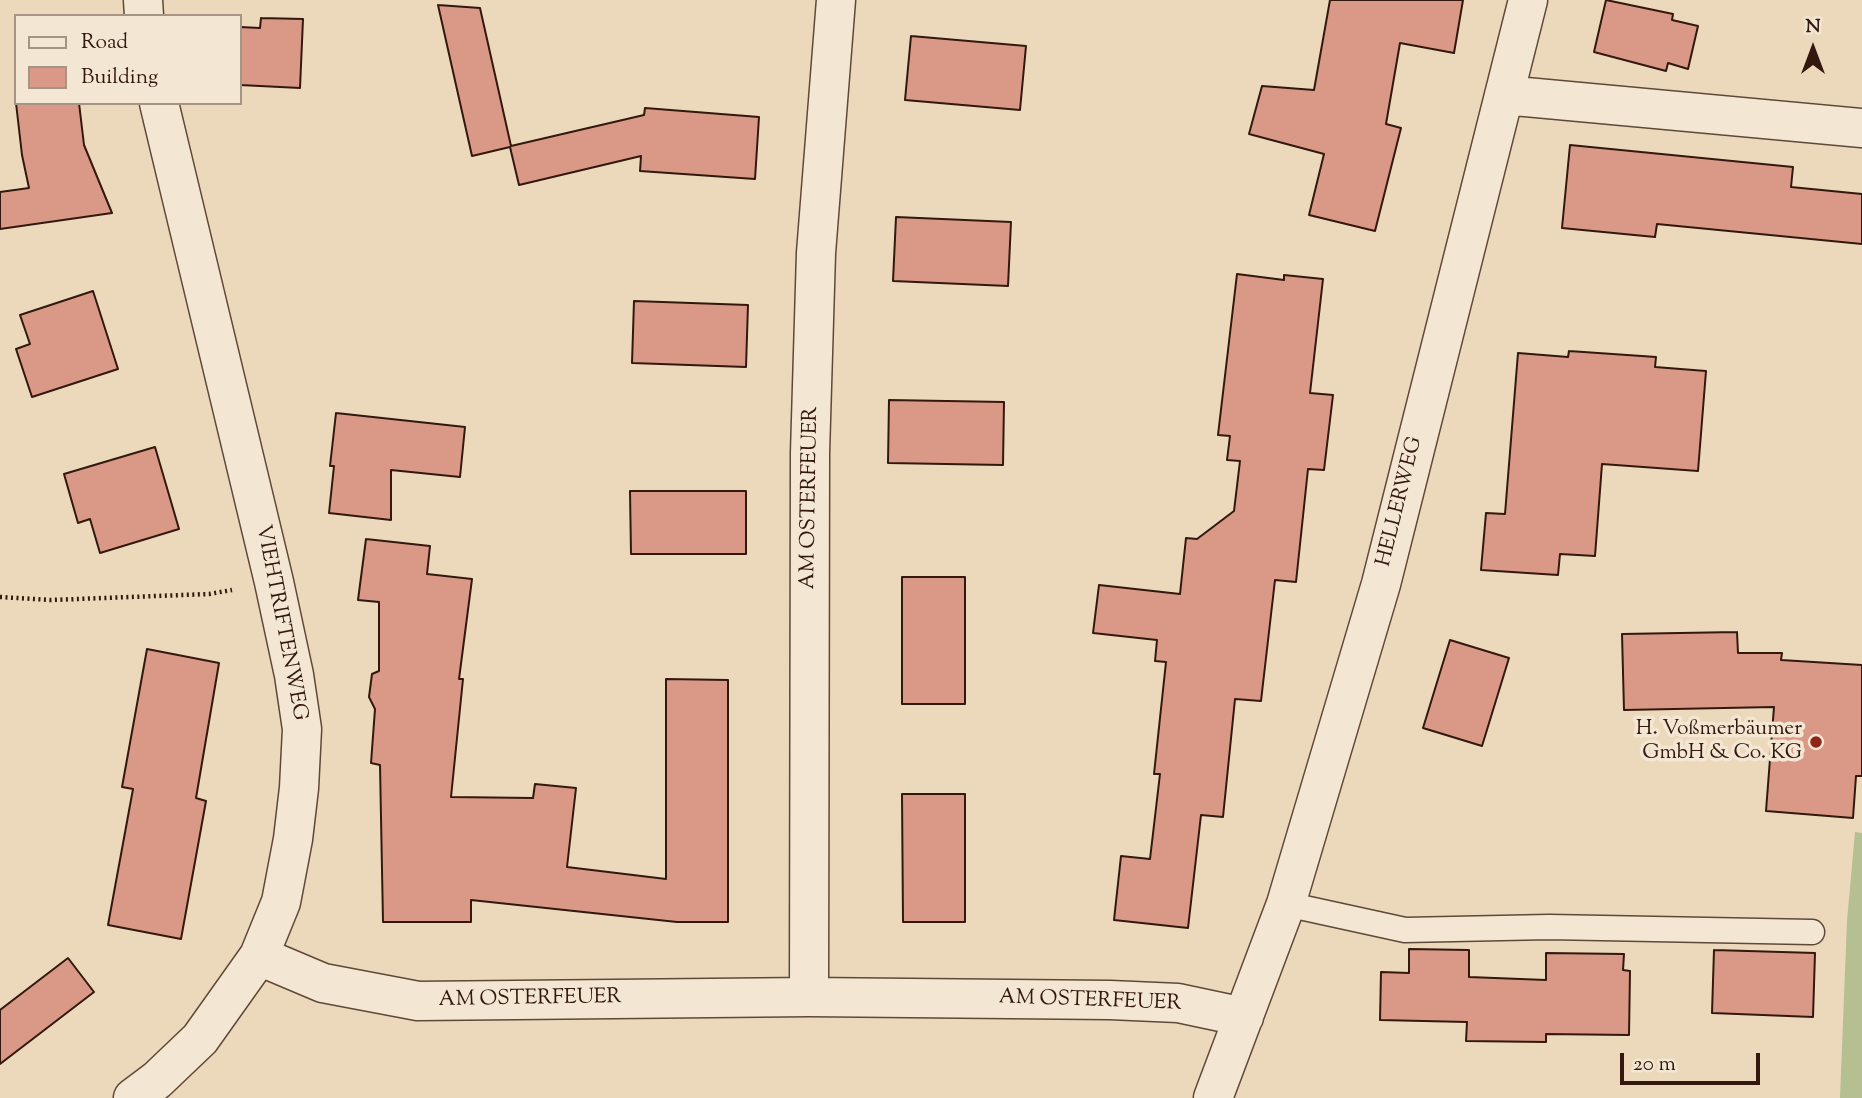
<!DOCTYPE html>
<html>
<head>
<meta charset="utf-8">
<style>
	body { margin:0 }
	#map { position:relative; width:1862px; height:1098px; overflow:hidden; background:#ecd8bb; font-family:"Sorts Mill Goudy",serif }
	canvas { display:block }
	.legend { position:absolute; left:14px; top:14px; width:228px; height:91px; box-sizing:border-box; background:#f3e6d3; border:2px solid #a69484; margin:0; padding:9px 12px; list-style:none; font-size:21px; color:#32180e }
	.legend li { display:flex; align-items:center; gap:14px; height:35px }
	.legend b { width:35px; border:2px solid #a69484 }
	.north { position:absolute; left:1778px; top:14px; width:70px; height:70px; -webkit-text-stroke:5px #f3e6d3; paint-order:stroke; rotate:0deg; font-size:19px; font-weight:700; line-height:28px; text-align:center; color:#32180e }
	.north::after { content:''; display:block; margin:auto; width:24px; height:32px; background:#32180e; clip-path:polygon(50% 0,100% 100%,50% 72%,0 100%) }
	.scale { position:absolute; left:1620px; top:1053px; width:140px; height:32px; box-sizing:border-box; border:4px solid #32180e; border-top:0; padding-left:9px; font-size:21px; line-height:24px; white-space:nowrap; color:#32180e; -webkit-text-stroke:5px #f3e6d3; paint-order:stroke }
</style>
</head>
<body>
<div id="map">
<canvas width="1862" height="1098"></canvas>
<ul class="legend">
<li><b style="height:9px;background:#f3e6d3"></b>Road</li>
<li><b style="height:19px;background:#da9987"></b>Building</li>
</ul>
<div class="north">N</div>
<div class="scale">20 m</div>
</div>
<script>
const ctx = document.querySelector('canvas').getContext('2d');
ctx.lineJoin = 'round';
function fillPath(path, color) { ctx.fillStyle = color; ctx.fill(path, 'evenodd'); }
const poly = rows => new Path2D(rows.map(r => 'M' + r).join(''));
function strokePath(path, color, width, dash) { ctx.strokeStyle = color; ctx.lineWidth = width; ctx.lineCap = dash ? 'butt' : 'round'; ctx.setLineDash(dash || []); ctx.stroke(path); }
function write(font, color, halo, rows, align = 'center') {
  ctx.font = font + ' "Sorts Mill Goudy",serif'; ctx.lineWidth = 7; ctx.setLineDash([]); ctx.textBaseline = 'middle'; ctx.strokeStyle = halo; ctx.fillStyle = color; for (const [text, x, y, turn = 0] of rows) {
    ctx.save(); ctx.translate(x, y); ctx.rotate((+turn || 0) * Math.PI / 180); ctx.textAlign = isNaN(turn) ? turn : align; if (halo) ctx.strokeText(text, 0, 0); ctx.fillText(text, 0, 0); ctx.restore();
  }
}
fillPath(poly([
	[1855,832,1862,833,1862,1098,1840,1098,1847,921]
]), '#b5bf92');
const building = poly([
	[1330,0,1463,0,1454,53,1400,43,1386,124,1401,128,1375,231,1309,215,1324,154,1249,134,1262,86,1314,90,1330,0],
	[1606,0,1673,14,1672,20,1698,26,1688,69,1668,63,1666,71,1594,52,1606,0],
	[438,5,480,8,511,146,644,115,645,108,759,117,755,179,640,171,641,156,519,185,510,147,472,156,438,5],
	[261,18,303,19,300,88,240,85,240,27,260,28,261,18],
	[911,36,1026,46,1020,110,905,100,911,36],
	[16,103,79,103,84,145,112,213,0,229,0,192,29,188,22,155,16,103],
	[1570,145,1793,167,1791,187,1862,194,1862,244,1657,224,1655,237,1562,228,1570,145],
	[896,217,1011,222,1008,286,893,281,896,217],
	[1237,274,1284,280,1284,275,1323,279,1310,393,1333,395,1324,470,1308,469,1296,582,1275,580,1261,701,1235,699,1223,817,1201,815,1188,928,1114,920,1121,856,1150,859,1160,774,1154,774,1166,662,1155,661,1157,640,1093,633,1099,585,1180,594,1186,538,1197,539,1234,511,1240,461,1227,460,1230,436,1218,435,1237,274],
	[93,291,118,369,32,397,16,349,30,344,20,315,93,291],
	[634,301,748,305,746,367,632,363,634,301],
	[1569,351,1656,357,1655,367,1706,371,1698,471,1602,464,1595,556,1560,554,1558,575,1481,570,1486,513,1505,514,1518,353,1568,357,1569,351],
	[889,400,1004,402,1003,465,888,463,889,400],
	[336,413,465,427,460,477,391,470,391,520,329,513,334,466,330,466,336,413],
	[155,447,179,529,100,553,90,519,78,523,64,474,155,447],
	[630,491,746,491,746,554,631,554,630,491],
	[366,539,430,546,427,574,472,579,459,679,463,679,451,797,533,798,535,784,576,788,567,867,666,879,666,679,728,680,728,922,677,922,471,900,471,922,383,922,380,765,371,763,375,709,369,697,372,674,379,671,379,602,358,600,366,539],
	[902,577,965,577,965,704,902,704,902,577],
	[1737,632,1738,653,1782,653,1781,660,1862,665,1862,776,1856,776,1853,818,1766,811,1774,707,1624,710,1622,634,1737,632],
	[1450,640,1509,658,1482,746,1423,728,1450,640],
	[147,649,219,663,196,798,206,801,181,939,108,925,133,789,122,787,147,649],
	[902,794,965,794,965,922,903,922,902,794],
	[1409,949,1469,950,1469,977,1546,980,1546,953,1624,954,1623,970,1630,971,1629,1035,1546,1034,1546,1042,1466,1041,1467,1022,1380,1020,1381,972,1409,973,1409,949],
	[1714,950,1815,953,1813,1017,1712,1013,1714,950],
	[68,958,94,992,0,1064,0,1010,68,958]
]);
fillPath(building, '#da9987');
strokePath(building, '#32180e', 2);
const lane = poly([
	[1286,904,1405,930,1549,927,1812,932]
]);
const street = poly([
	[143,0,144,16],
	[1504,95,1862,128],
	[259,956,323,983,418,1001,809,997,1110,1000,1178,1003,1244,1017],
	[809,997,810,453,816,253,836,0],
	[133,1098,157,1080,200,1039,259,956,281,902,293,839,299,788,302,729,294,675,274,582,159,103],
	[1213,1098,1286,904,1381,584,1528,0]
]);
strokePath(lane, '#604839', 27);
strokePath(street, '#604839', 41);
strokePath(poly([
	[0,597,51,600,209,594,232,590]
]), '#32180e', 4.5, [2, 3.5]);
strokePath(lane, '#f3e6d3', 24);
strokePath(street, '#f3e6d3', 38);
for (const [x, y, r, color] of [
	[1816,742,7,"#8f2418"]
]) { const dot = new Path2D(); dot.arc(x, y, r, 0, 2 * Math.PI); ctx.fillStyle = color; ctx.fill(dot); strokePath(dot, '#f3e6d3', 2.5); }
write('21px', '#32180e', '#f3e6d3', [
	["AM OSTERFEUER",811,498,-89],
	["HELLERWEG",1401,502,-76],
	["VIEHTRIFTENWEG",280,623,79],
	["AM OSTERFEUER",530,1000,-1],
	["AM OSTERFEUER",1090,1002,2]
]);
write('21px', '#32180e', '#f3e6d3', [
	["H. Voßmerbäumer",1802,730],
	["GmbH & Co. KG",1802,754]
], 'right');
</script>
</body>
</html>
